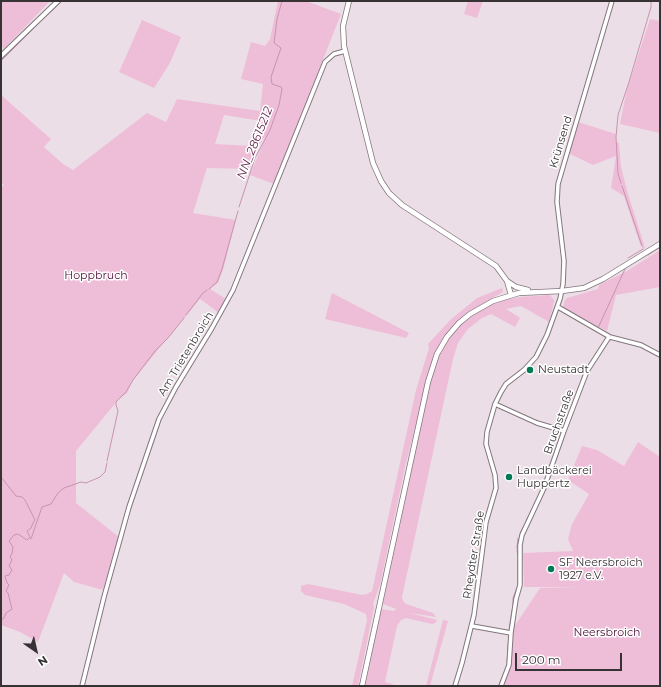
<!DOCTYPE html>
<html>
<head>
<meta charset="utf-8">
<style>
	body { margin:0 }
	#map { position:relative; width:661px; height:687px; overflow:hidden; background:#ecdee6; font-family:Montserrat,sans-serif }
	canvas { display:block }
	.frame { position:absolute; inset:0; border:2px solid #373234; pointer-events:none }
	.north { position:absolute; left:16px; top:631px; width:40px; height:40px; -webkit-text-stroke:3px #fff; paint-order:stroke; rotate:146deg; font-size:11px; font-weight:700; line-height:16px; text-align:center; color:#373234 }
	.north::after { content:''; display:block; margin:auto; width:14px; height:18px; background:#373234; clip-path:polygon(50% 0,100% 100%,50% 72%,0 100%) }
	.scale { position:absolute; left:515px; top:653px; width:107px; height:18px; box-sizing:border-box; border:2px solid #373234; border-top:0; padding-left:5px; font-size:12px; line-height:14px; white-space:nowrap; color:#373234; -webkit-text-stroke:3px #fff; paint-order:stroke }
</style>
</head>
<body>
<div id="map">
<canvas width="661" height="687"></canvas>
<div class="frame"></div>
<div class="north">N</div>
<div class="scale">200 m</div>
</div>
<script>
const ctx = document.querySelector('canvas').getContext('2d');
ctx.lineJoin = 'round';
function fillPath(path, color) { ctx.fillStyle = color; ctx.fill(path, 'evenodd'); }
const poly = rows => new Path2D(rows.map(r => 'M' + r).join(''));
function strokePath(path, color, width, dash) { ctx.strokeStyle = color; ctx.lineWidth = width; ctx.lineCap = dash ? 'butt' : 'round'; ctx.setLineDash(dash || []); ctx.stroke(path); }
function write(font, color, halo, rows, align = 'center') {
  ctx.font = font + ' Montserrat,sans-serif'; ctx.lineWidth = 3; ctx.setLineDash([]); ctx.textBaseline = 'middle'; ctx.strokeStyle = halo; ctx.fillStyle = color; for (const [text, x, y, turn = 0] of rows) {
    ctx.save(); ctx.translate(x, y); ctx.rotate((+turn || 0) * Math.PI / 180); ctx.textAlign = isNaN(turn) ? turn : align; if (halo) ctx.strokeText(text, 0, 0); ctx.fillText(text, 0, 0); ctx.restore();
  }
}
fillPath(poly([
	[1,1,50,1,4,49,1,45],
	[278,1,306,1,341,14,274,184,250,175,266,136,263,139,253,157,248,169,207,168,193,213,236,220,223,270,218,283,210,289,226,299,219,313,200,299,133,380,127,393,118,400,76,451,76,503,119,537,103,590,74,582,64,573,38,642,20,632,1,625,1,188,4,185,1,182,1,95,51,139,44,147,63,164,73,170,147,113,166,122,177,99,260,111,263,84,241,79,251,42,265,46,270,39],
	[224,115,261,121,253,146,215,144],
	[468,1,483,1,477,18,464,14],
	[650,19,660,21,660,133,620,124,627,89],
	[142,20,181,37,170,63,154,88,119,72],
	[578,122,616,134,616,142,619,143,621,167,628,194,645,248,643,249,640,244,624,196,611,188,616,156,593,165,568,153],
	[660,250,660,287,616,295,607,331,564,309,563,307,565,300,567,298,598,289,599,285,627,271],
	[502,288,503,292,466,313,450,329,434,354,406,463,380,585,373,604,374,608,358,686,352,686,367,620,366,614,344,604,305,595,301,591,301,586,308,584,362,595,367,594,372,591,416,390,429,348,428,344,450,320,477,298],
	[332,293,409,333,406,338,325,319],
	[550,295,554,300,554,302,549,322,521,306,506,309,520,318,515,327,491,314,482,318,468,329,458,343,453,359,402,597,403,601,406,604,433,613,436,617,410,613,437,620,435,623,432,624,406,618,401,620,397,626,385,682,398,686,365,686,381,609,394,611,396,609,383,604,431,379,440,354,448,339,458,327,476,313,486,307,504,300,520,297],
	[638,442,660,457,660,686,503,686,510,666,512,630,540,588,579,587,524,587,523,553,573,551,568,539,572,524,589,494,568,480,582,446,597,450,624,466],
	[443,620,448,621,430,686,426,686]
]), '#eebed9');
strokePath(poly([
	[42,20,62,1],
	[1,61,40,22],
	[621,183,618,174,616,137,618,115,629,82,651,7,651,1],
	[622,186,642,246],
	[239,207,255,158,270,130,279,105,282,89,281,87,272,84,271,77,281,48,274,43,277,19,282,1],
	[648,255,660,247],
	[628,258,643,249],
	[209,289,217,282,222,269,238,211],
	[186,315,203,293,207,290],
	[598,328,625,269],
	[581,380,584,373],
	[572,405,579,386],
	[563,428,570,410],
	[560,438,562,432],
	[107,461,118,411,116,405,116,402,126,392,133,380,155,351,168,338,184,318],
	[1,477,16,496,22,497,25,500,35,520,33,523,31,528,27,531,30,537,27,540,18,534,14,535,9,541,13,547,12,554,10,556,12,560,9,566,12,570,9,575,5,576,7,583,9,585,6,591,8,593,12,609,6,613,4,618,1,620],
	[540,492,546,478],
	[530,513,533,507],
	[526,521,529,515],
	[522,529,525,524],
	[520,535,521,531],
	[30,538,31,539,42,507,51,504,58,493,64,488,81,482,86,483,100,477,105,472,107,463],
	[517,548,518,538],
	[517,550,518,555],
	[518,558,518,573],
	[513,608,513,598,518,585,518,576],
	[509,631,512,610],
	[507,662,509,634],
	[499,685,506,668]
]), '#c693b0', 1);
const minor = poly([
	[558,307,610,337,641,345,660,355],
	[495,404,537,423,564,431],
	[472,626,511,633],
	[82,686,104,597,129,507,159,419,176,387,212,328,233,290,325,62,334,54,345,51],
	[455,686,462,663,474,615,486,522,496,488,495,475,486,444,487,432,495,404,501,392,506,384,524,370,536,357,547,335,560,299,563,284,564,261,557,202,558,184,612,1],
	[501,686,509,665,511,633,516,599,520,585,520,545,522,535,544,488,564,431,587,371,609,337]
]);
const tertiary = poly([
	[1,56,58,1]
]);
const secondary = poly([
	[349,1,343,26,344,46,373,163,381,181,389,193,402,205,496,266,507,281,511,295],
	[507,281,516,287,528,290],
	[362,686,428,382,437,354,447,337,459,323,470,314,493,301,519,293,562,291,584,288,603,279,660,244]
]);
strokePath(minor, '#82767c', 5.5);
strokePath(tertiary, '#82767c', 6);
strokePath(secondary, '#82767c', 6);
strokePath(minor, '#fff', 3.5);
strokePath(tertiary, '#fff', 4);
strokePath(secondary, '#fff', 4.5);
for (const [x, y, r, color] of [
	[530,370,4,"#027955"],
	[509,477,4,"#027955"],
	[551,569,4,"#027955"]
]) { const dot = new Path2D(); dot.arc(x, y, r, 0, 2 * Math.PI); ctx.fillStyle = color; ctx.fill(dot); strokePath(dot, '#fff', 1.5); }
write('11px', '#373234', '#fff', [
	["Krünsend",561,142,-73],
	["Am Trietenbroich",186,354,-59],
	["Bruchstraße",559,422,-70],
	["Rheydter Straße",474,555,-81]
]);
write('11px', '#4a0d36', '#fff', [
	["Hoppbruch",96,276],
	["Neersbroich",607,633]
]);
write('11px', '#373234', '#fff', [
	["Neustadt",538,370],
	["Landbäckerei",517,471],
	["Huppertz",517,484],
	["SF Neersbroich",559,563],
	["1927 e.V.",559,576]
], 'left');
write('italic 12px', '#682a51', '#fff', [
	["NN_28615212",255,143,-68]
]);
</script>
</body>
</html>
